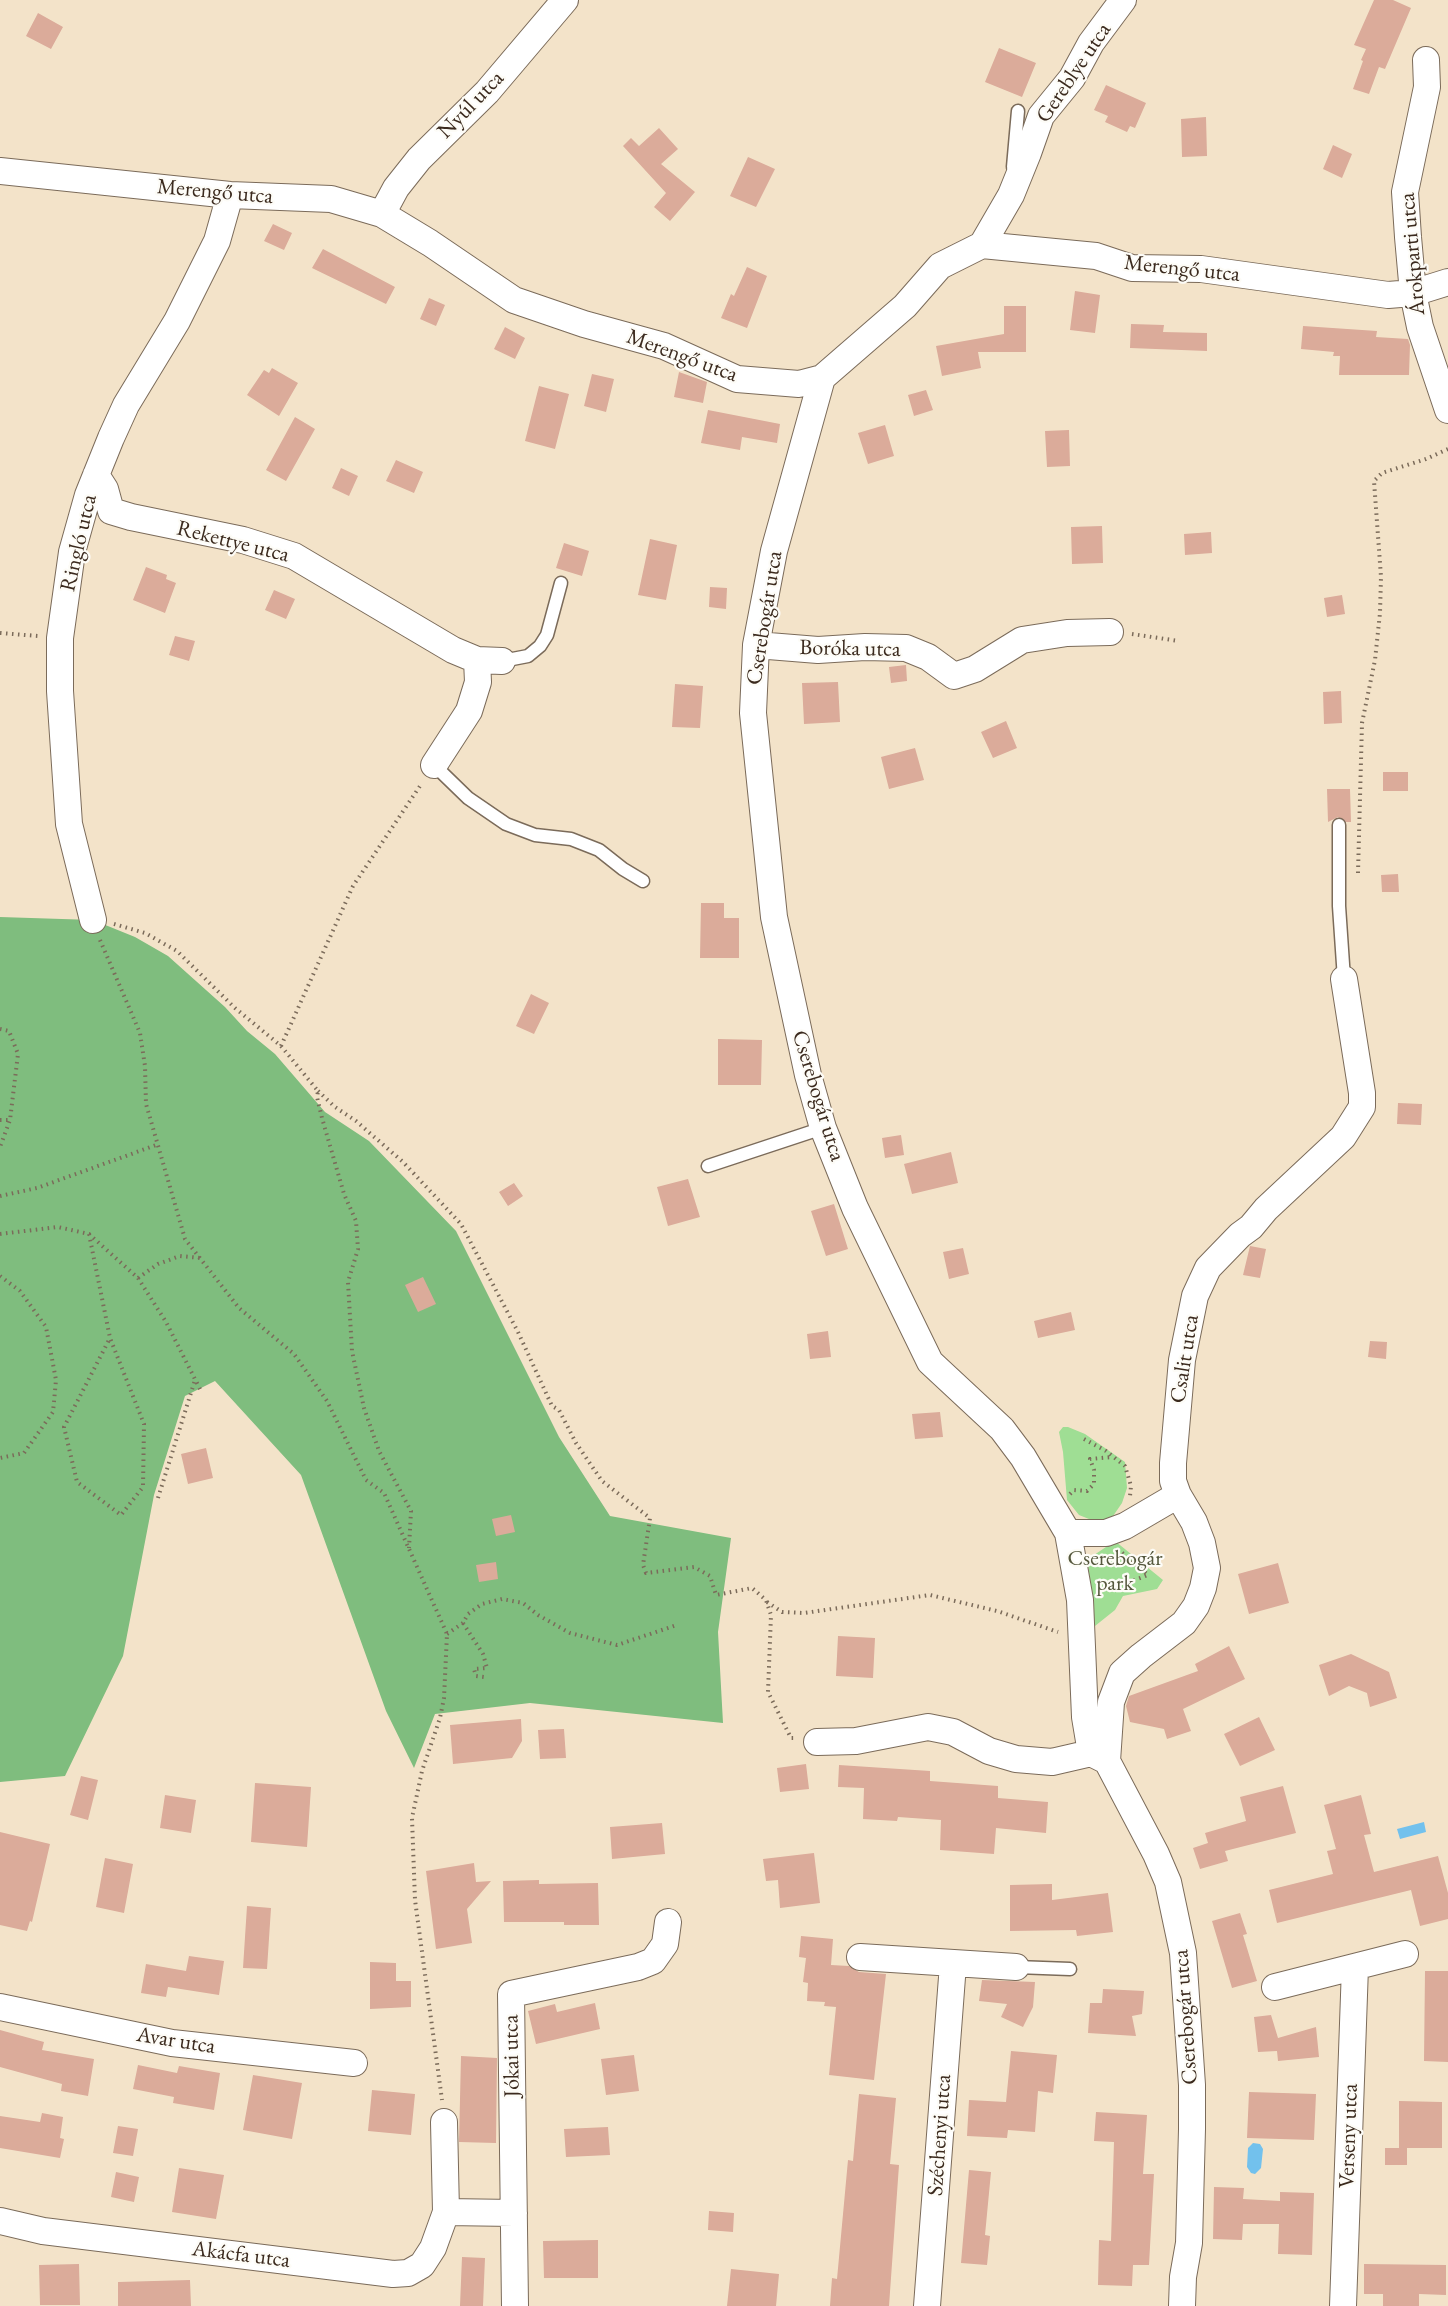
<!DOCTYPE html>
<html>
<head>
<meta charset="utf-8">
<style>
	body { margin:0 }
	canvas { display:block; background:#f3e3c9 }
</style>
</head>
<body>
<canvas width="1448" height="2306"></canvas>
<script>
const ctx = document.querySelector('canvas').getContext('2d');
ctx.lineJoin = 'round';
function fillPath(path, color) { ctx.fillStyle = color; ctx.fill(path, 'evenodd'); }
const poly = rows => new Path2D(rows.map(r => 'M' + r).join(''));
function strokePath(path, color, width, dash) { ctx.strokeStyle = color; ctx.lineWidth = width; ctx.lineCap = dash ? 'butt' : 'round'; ctx.setLineDash(dash || []); ctx.stroke(path); }
function write(font, color, halo, rows, align = 'center') {
  ctx.font = font + ' "EB Garamond",serif'; ctx.lineWidth = 4.5; ctx.setLineDash([]); ctx.textBaseline = 'middle'; ctx.strokeStyle = halo; ctx.fillStyle = color; for (const [text, x, y, turn = 0] of rows) {
    ctx.save(); ctx.translate(x, y); ctx.rotate((+turn || 0) * Math.PI / 180); ctx.textAlign = isNaN(turn) ? turn : align; if (halo) ctx.strokeText(text, 0, 0); ctx.fillText(text, 0, 0); ctx.restore();
  }
}
fillPath(poly([
	[1063,1427,1068,1427,1085,1434,1125,1462,1127,1488,1122,1503,1111,1519,1099,1523,1079,1515,1067,1500,1063,1452,1059,1432],
	[1115,1541,1163,1580,1157,1589,1123,1596,1115,1610,1090,1630,1088,1559]
]), '#9fde94');
fillPath(poly([
	[0,917,93,920,135,937,168,956,225,1007,247,1031,275,1054,325,1112,369,1141,456,1231,559,1437,610,1516,731,1538,718,1632,723,1723,530,1703,435,1714,414,1768,386,1711,301,1475,215,1381,185,1396,154,1495,123,1656,65,1776,0,1782]
]), '#7fbd7e');
fillPath(poly([
	[1424,1822,1426,1832,1400,1839,1397,1829],
	[1253,2143,1260,2144,1263,2149,1261,2168,1255,2174,1251,2173,1247,2167,1248,2148]
]), '#72c1ed');
fillPath(poly([
	[1374,0,1393,0,1411,8,1385,69,1379,67,1369,94,1353,89,1363,61,1361,60,1366,49,1354,45],
	[38,13,63,27,51,49,26,36],
	[999,48,1036,63,1022,97,985,82],
	[1106,85,1146,103,1135,128,1130,126,1127,132,1105,122,1108,116,1094,110],
	[1206,117,1207,156,1182,157,1181,119],
	[659,128,678,149,661,164,695,192,670,221,654,207,666,193,623,146,631,138,639,146],
	[1333,145,1352,154,1342,178,1323,169],
	[748,157,775,169,756,207,730,196],
	[273,224,292,233,284,250,264,241],
	[323,249,395,287,386,304,312,268],
	[747,267,767,276,747,328,721,318,731,294,734,296],
	[1075,291,1100,295,1095,333,1070,330],
	[429,298,445,305,436,326,420,319],
	[1004,306,1026,306,1026,352,978,352,981,368,942,376,936,346,1004,334],
	[1131,324,1164,325,1163,332,1207,333,1207,351,1130,348],
	[1303,326,1377,331,1376,337,1408,339,1410,345,1409,375,1339,375,1340,356,1333,356,1334,352,1301,349],
	[505,327,525,338,515,359,494,349],
	[272,368,298,383,279,416,247,395,264,370,269,373],
	[679,372,707,382,703,403,674,397],
	[592,374,614,379,606,412,584,406],
	[539,386,569,394,555,449,525,441],
	[926,390,933,410,914,416,908,395],
	[708,410,780,424,777,443,742,437,740,450,701,443],
	[295,417,315,429,286,481,266,470],
	[885,425,894,456,868,464,858,433],
	[1069,430,1070,466,1047,467,1045,431],
	[396,460,423,472,414,493,386,481],
	[341,468,358,476,349,496,332,488],
	[1102,526,1103,563,1072,564,1071,527],
	[1211,532,1212,553,1185,555,1184,534],
	[650,539,677,545,666,600,638,595],
	[564,543,589,551,582,576,556,568],
	[146,567,167,575,166,579,176,583,165,613,133,600],
	[710,587,727,588,726,609,709,607],
	[274,590,295,599,286,619,265,610],
	[1342,595,1345,614,1327,617,1324,598],
	[175,636,195,641,189,661,169,655],
	[906,665,907,681,891,683,889,667],
	[838,682,840,722,804,724,802,683],
	[675,684,703,686,700,728,672,727],
	[1341,691,1342,723,1324,724,1323,692],
	[1006,721,1017,748,993,758,981,732],
	[915,748,924,780,889,789,881,757],
	[1383,772,1408,772,1408,791,1383,791],
	[1327,789,1350,789,1351,822,1346,822,1338,817,1328,822],
	[1398,874,1399,892,1382,892,1381,875],
	[701,903,724,903,724,918,739,918,739,958,700,958],
	[531,994,549,1003,534,1034,516,1026],
	[718,1039,762,1040,761,1085,718,1085],
	[1398,1103,1422,1104,1421,1125,1397,1124],
	[901,1135,904,1155,885,1158,882,1138],
	[951,1152,958,1183,912,1194,904,1164],
	[688,1179,700,1217,668,1226,657,1187],
	[514,1183,523,1196,508,1206,499,1192],
	[834,1204,848,1249,826,1256,811,1211],
	[1250,1246,1266,1249,1260,1278,1243,1275],
	[963,1248,969,1274,949,1279,943,1252],
	[423,1277,436,1304,418,1312,405,1285],
	[1071,1312,1075,1330,1038,1338,1034,1321],
	[828,1331,831,1357,810,1359,807,1334],
	[1370,1341,1387,1342,1386,1359,1368,1357],
	[940,1412,943,1437,915,1439,912,1414],
	[206,1448,213,1478,188,1484,181,1454],
	[511,1515,515,1532,496,1536,492,1519],
	[496,1562,498,1579,479,1582,476,1565],
	[1278,1563,1289,1603,1249,1614,1238,1574],
	[838,1636,875,1638,873,1678,836,1676],
	[1229,1646,1245,1679,1183,1709,1191,1731,1167,1739,1164,1729,1130,1722,1126,1706,1129,1696,1198,1671,1195,1664],
	[1351,1654,1389,1672,1397,1698,1370,1707,1367,1693,1349,1686,1329,1696,1319,1665],
	[1259,1717,1275,1750,1240,1766,1224,1734],
	[521,1719,522,1741,512,1758,453,1764,450,1725],
	[564,1729,566,1758,540,1759,538,1730],
	[806,1764,809,1789,780,1792,777,1768],
	[839,1765,930,1771,930,1781,998,1786,998,1798,1048,1802,1046,1833,996,1828,994,1854,940,1850,941,1820,898,1817,897,1821,863,1819,864,1788,838,1787],
	[81,1776,98,1780,88,1820,70,1815],
	[255,1783,311,1787,307,1847,251,1842],
	[1283,1786,1296,1833,1225,1851,1228,1861,1200,1869,1193,1848,1208,1843,1205,1833,1246,1821,1240,1797],
	[165,1795,196,1800,191,1833,160,1828],
	[1361,1795,1371,1834,1364,1835,1374,1872,1438,1856,1448,1893,1448,1919,1420,1926,1411,1890,1277,1923,1269,1890,1333,1874,1327,1851,1336,1849,1324,1805],
	[662,1823,665,1854,612,1859,610,1827],
	[0,1832,50,1844,32,1922,30,1921,27,1931,0,1925],
	[814,1853,820,1903,780,1908,778,1880,766,1881,763,1859],
	[105,1858,133,1864,124,1913,96,1907],
	[474,1863,476,1882,491,1881,467,1909,472,1943,436,1949,426,1871],
	[539,1880,539,1884,598,1883,599,1925,564,1925,564,1922,504,1922,503,1881],
	[1052,1884,1052,1900,1108,1893,1113,1932,1077,1936,1076,1930,1010,1931,1010,1885],
	[247,1906,271,1908,267,1969,243,1968],
	[1240,1913,1247,1934,1243,1935,1257,1981,1232,1988,1212,1921],
	[801,1936,833,1939,831,1965,849,1966,859,1972,886,1974,874,2080,829,2075,836,2007,824,2006,825,2002,807,2001,808,1983,803,1982,806,1958,799,1957],
	[189,1956,224,1961,219,1995,168,1987,166,1997,141,1993,146,1964,186,1971],
	[370,1962,396,1963,396,1981,411,1981,411,2007,370,2009],
	[1425,1971,1448,1971,1448,2062,1424,2061],
	[982,1980,1035,1982,1033,2007,1023,2027,1001,2017,1007,2004,979,2001],
	[1103,1989,1144,1991,1142,2014,1132,2016,1136,2036,1088,2033,1090,2003,1102,2003],
	[595,2003,600,2029,536,2044,528,2011,555,2004,557,2012],
	[1271,2015,1278,2038,1316,2027,1319,2057,1278,2061,1277,2051,1258,2052,1254,2017],
	[0,2030,44,2042,42,2050,94,2059,88,2096,61,2091,62,2084,0,2067],
	[1011,2051,1057,2055,1053,2093,1038,2091,1035,2132,1008,2130,1007,2138,967,2136,969,2100,1006,2102],
	[634,2055,639,2091,606,2095,601,2059],
	[461,2056,497,2058,496,2143,459,2142],
	[138,2065,177,2073,179,2066,220,2073,214,2110,173,2103,174,2097,133,2089],
	[253,2075,302,2083,292,2139,243,2130],
	[372,2090,415,2094,411,2135,368,2131],
	[1249,2092,1316,2094,1314,2140,1247,2138],
	[859,2094,896,2098,890,2164,899,2165,889,2306,830,2306,832,2278,837,2279,848,2160,853,2161],
	[1399,2101,1442,2102,1442,2148,1399,2148],
	[1096,2112,1147,2115,1143,2174,1154,2174,1149,2265,1133,2265,1132,2286,1098,2285,1099,2240,1111,2241,1114,2142,1094,2141],
	[42,2113,63,2117,60,2138,64,2139,60,2158,0,2148,0,2116,40,2122],
	[118,2126,138,2129,133,2156,113,2153],
	[608,2127,610,2155,566,2157,564,2129],
	[1385,2148,1407,2148,1407,2165,1385,2165],
	[179,2168,224,2175,216,2219,172,2212],
	[969,2170,991,2172,985,2235,990,2236,987,2265,961,2263],
	[116,2172,139,2177,134,2202,111,2197],
	[1214,2187,1244,2188,1243,2199,1280,2201,1280,2192,1314,2193,1312,2255,1278,2254,1279,2224,1243,2224,1242,2240,1213,2239],
	[709,2211,734,2213,733,2232,708,2230],
	[598,2240,598,2278,544,2278,543,2241],
	[462,2257,485,2258,483,2306,460,2306],
	[79,2264,80,2305,40,2305,39,2265],
	[1364,2264,1446,2265,1446,2295,1419,2294,1419,2306,1383,2306,1383,2294,1364,2294],
	[731,2269,779,2274,776,2306,727,2306],
	[190,2280,191,2306,118,2306,118,2282]
]), '#dbab9a');
const service = poly([
	[1013,167,1018,111],
	[502,661,528,656,540,646,547,635,561,583],
	[434,765,468,798,506,824,535,835,571,839,599,850,623,869,643,881],
	[1339,825,1339,906,1344,979],
	[708,1166,823,1128],
	[1016,1967,1070,1969]
]);
const minor = poly([
	[1426,60,1427,87,1405,192,1408,237,1413,293,1420,327,1448,410],
	[0,171,230,195,331,199,382,214,430,243,514,300,584,324,664,346,737,379,799,384,822,378,905,306,940,266,982,245,1096,256,1132,268,1201,269,1388,295,1413,293,1448,282],
	[382,214,396,188,419,159,487,92,565,0],
	[982,245,1011,195,1028,153,1041,116,1072,78,1091,43,1123,0],
	[822,378,774,551,756,645,753,713,774,917,808,1075,823,1128,855,1208,930,1362,1002,1429,1023,1457,1068,1533,1080,1600,1085,1717,1091,1753],
	[96,475,105,489,111,511,131,517,243,540,294,556,453,650,477,660,502,661],
	[756,645,818,650,865,647,906,648,928,657,954,676,975,669,1022,640,1067,633,1110,632],
	[434,765,469,711,478,682,477,660],
	[93,920,69,824,60,691,60,638,72,552,88,495,111,438,126,405,177,321,217,241,230,195],
	[1068,1533,1106,1533,1125,1526,1178,1495],
	[817,1742,856,1741,928,1727,953,1732,989,1751,1016,1759,1052,1762,1091,1753,1107,1761,1156,1854,1168,1882,1183,1953,1192,2085,1192,2129,1189,2243,1183,2277,1182,2306],
	[1107,1761,1111,1702,1122,1673,1141,1656,1184,1623,1196,1606,1203,1588,1207,1568,1202,1543,1194,1522,1178,1495,1173,1481,1173,1463,1182,1360,1195,1296,1208,1268,1240,1235,1251,1227,1266,1209,1343,1137,1362,1107,1362,1093,1344,979],
	[860,1957,1016,1967],
	[1275,1987,1405,1954],
	[0,2007,172,2043,354,2063],
	[446,2212,514,2213],
	[0,2221,43,2231,393,2274,408,2273,422,2265,433,2248,446,2212,444,2122],
	[515,2306,511,1994,638,1967,653,1961,665,1944,668,1922],
	[927,2306,953,1964],
	[1343,2306,1355,1967]
]);
strokePath(service, '#7b6b5a', 15);
strokePath(minor, '#7b6b5a', 28);
strokePath(poly([
	[0,633,38,636],
	[1132,634,1179,641],
	[1358,873,1362,723,1375,660,1380,613,1381,577,1374,481,1382,473,1426,459,1448,449],
	[114,924,145,933,177,951,235,1008,281,1046,318,1091,317,1097,322,1118,344,1194,356,1221,358,1249,348,1282,352,1351,364,1408,379,1451,411,1511,409,1548],
	[100,940,140,1033,145,1066,146,1104,185,1239,239,1308,294,1354,327,1401,366,1480,384,1493,447,1634,444,1698,440,1718,422,1771,412,1818,415,1900,442,2100],
	[0,1029,9,1031,18,1054,10,1120,0,1147],
	[281,1046,353,886,422,783],
	[318,1091,335,1107,356,1121,403,1162,461,1224,518,1332,552,1406,559,1410,576,1443,602,1481,650,1518,643,1565,646,1573,694,1567,710,1576,716,1595,752,1588,766,1600,771,1615,768,1692,791,1738,796,1738],
	[0,1120,10,1120],
	[0,1196,37,1188,159,1144],
	[0,1234,58,1227,89,1234,138,1278,166,1322,201,1391],
	[89,1234,110,1338,144,1424,143,1487,121,1515,77,1482,64,1427,110,1338],
	[0,1276,20,1291,46,1327,56,1380,53,1412,24,1453,0,1458],
	[138,1278,158,1264,180,1256,200,1258],
	[1084,1439,1106,1451,1125,1466,1131,1486,1130,1496],
	[1070,1494,1074,1490,1087,1491,1094,1484,1094,1470,1090,1459,1113,1457],
	[158,1498,195,1380],
	[1098,1586,1132,1581,1148,1575,1120,1551],
	[767,1602,782,1612,804,1613,930,1595,997,1611,1058,1632],
	[463,1623,483,1654,487,1668,474,1669,476,1676,484,1677],
	[447,1634,463,1623,468,1614,482,1604,502,1599,523,1603,538,1615,570,1633,617,1645,677,1625]
]), '#7b6b5a', 4, [1.5, 4.5]);
strokePath(service, '#fff', 12);
strokePath(minor, '#fff', 26);
write('22px', '#3b2a1e', '#fdfcf7', [
	["Gereblye utca",1074,73,-56],
	["Nyúl utca",471,105,-46],
	["Merengő utca",215,192,5],
	["Árokparti utca",1413,254,-95],
	["Merengő utca",1182,269,6],
	["Merengő utca",682,356,20],
	["Rekettye utca",233,542,14],
	["Ringló utca",79,543,-77],
	["Cserebogár utca",765,618,-81],
	["Boróka utca",850,649,1],
	["Cserebogár utca",818,1096,73],
	["Csalit utca",1185,1359,-81],
	["Cserebogár utca",1186,2017,-94],
	["Avar utca",176,2041,9],
	["Jókai utca",512,2056,-91],
	["Széchenyi utca",940,2135,-86],
	["Verseny utca",1349,2136,-88],
	["Akácfa utca",241,2255,7]
]);
write('22px', '#54573c', '#fdfcf7', [
	["Cserebogár",1115,1559],
	["park",1115,1584]
]);
</script>
</body>
</html>
